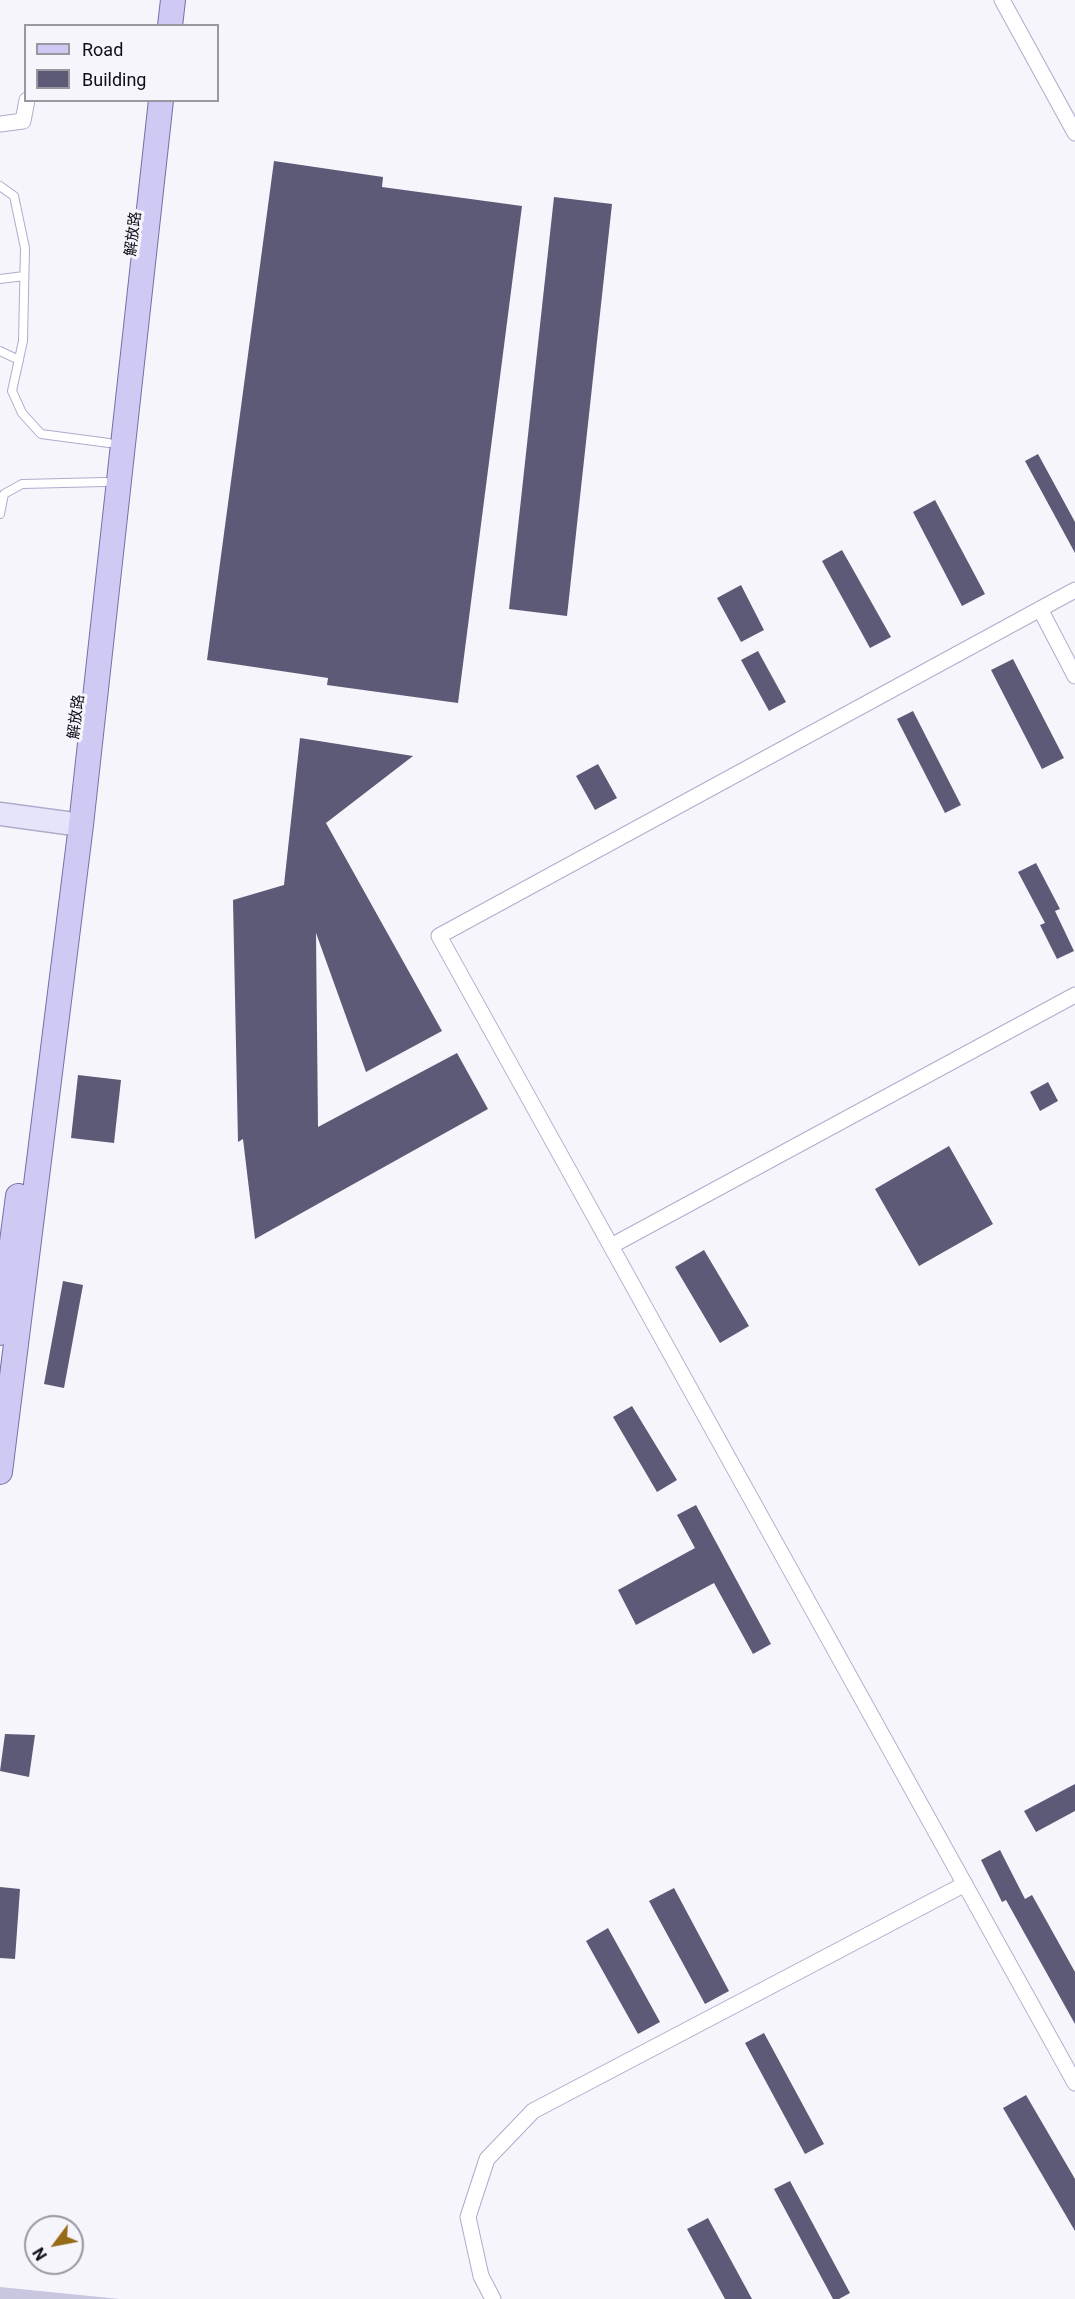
<!DOCTYPE html>
<html>
<head>
<meta charset="utf-8">
<style>
	body { margin:0 }
	#map { position:relative; width:1075px; height:2299px; overflow:hidden; background:#f6f5fc; font-family:Roboto,sans-serif }
	canvas { display:block }
	.legend { position:absolute; left:24px; top:24px; width:195px; height:78px; box-sizing:border-box; background:#f6f5fc; border:2px solid #9998a1; margin:0; padding:8px 10px; list-style:none; font-size:18px; color:#0e0d18 }
	.legend li { display:flex; align-items:center; gap:12px; height:30px }
	.legend b { width:30px; border:2px solid #9998a1 }
	.north { position:absolute; left:24px; top:2215px; width:60px; height:60px; box-sizing:border-box; background:#f6f5fc; border:2px solid #9998a1; border-radius:50%; rotate:238deg; font-size:16px; font-weight:700; line-height:24px; text-align:center; color:#0e0d18 }
	.north::after { content:''; display:block; margin:auto; width:21px; height:27px; background:#966a17; clip-path:polygon(50% 0,100% 100%,50% 72%,0 100%) }
</style>
</head>
<body>
<div id="map">
<canvas width="1075" height="2299"></canvas>
<ul class="legend">
<li><b style="height:8px;background:#cecaf4"></b>Road</li>
<li><b style="height:16px;background:#5c5a76"></b>Building</li>
</ul>
<div class="north">N</div>
</div>
<script>
const ctx = document.querySelector('canvas').getContext('2d');
ctx.lineJoin = 'round';
function fillPath(path, color) { ctx.fillStyle = color; ctx.fill(path, 'evenodd'); }
const poly = rows => new Path2D(rows.map(r => 'M' + r).join(''));
function strokePath(path, color, width, dash) { ctx.strokeStyle = color; ctx.lineWidth = width; ctx.lineCap = dash ? 'butt' : 'round'; ctx.setLineDash(dash || []); ctx.stroke(path); }
function write(font, color, halo, rows, align = 'center') {
  ctx.font = font + ' Roboto,"Noto Sans SC",sans-serif'; ctx.lineWidth = 6; ctx.setLineDash([]); ctx.textBaseline = 'middle'; ctx.strokeStyle = halo; ctx.fillStyle = color; for (const [text, x, y, turn = 0] of rows) {
    ctx.save(); ctx.translate(x, y); ctx.rotate((+turn || 0) * Math.PI / 180); ctx.textAlign = isNaN(turn) ? turn : align; if (halo) ctx.strokeText(text, 0, 0); ctx.fillText(text, 0, 0); ctx.restore();
  }
}
fillPath(poly([
	[0,2287,120,2299,0,2299]
]), '#c8c7df');
fillPath(poly([
	[274,161,383,177,382,187,522,206,458,703,327,685,328,678,207,660],
	[554,197,612,204,567,616,509,609],
	[1038,454,1075,522,1075,553,1025,461],
	[935,500,985,594,962,606,913,512],
	[842,550,891,637,870,648,822,561],
	[741,585,764,630,741,642,717,598],
	[758,651,786,702,769,711,741,660],
	[1013,659,1064,758,1042,769,991,670],
	[913,711,961,805,945,813,897,719],
	[300,738,413,756,326,823,442,1031,366,1072,316,933,318,1127,457,1053,488,1109,255,1239,243,1139,238,1142,233,900,284,885],
	[598,764,617,798,595,810,576,776],
	[1036,863,1060,909,1055,911,1074,951,1057,959,1040,925,1045,923,1018,872],
	[78,1075,121,1080,114,1143,71,1138],
	[1048,1082,1058,1101,1040,1111,1030,1092],
	[949,1146,993,1224,919,1266,875,1189],
	[704,1250,749,1326,720,1343,675,1267],
	[63,1281,83,1285,64,1388,44,1384],
	[632,1406,677,1480,657,1492,613,1417],
	[696,1505,771,1644,753,1654,714,1583,636,1625,618,1590,695,1548,677,1515],
	[5,1734,35,1735,29,1777,0,1771],
	[1075,1784,1075,1811,1036,1832,1024,1811],
	[1000,1850,1025,1899,1032,1895,1075,1972,1075,2024,1006,1900,1002,1902,981,1860],
	[0,1887,20,1889,15,1959,0,1958],
	[674,1888,729,1991,705,2004,649,1901],
	[608,1928,660,2022,638,2034,586,1941],
	[764,2033,824,2144,805,2154,745,2043],
	[1026,2095,1075,2179,1075,2231,1003,2108],
	[790,2181,850,2293,839,2299,833,2299,774,2189],
	[708,2218,752,2299,725,2299,687,2229]
]), '#5c5a76');
const lane = poly([
	[0,186,14,196,25,248,23,341,12,391,22,413,41,434,109,443],
	[0,279,24,276],
	[0,351,19,360],
	[0,514,4,494,22,484,105,482]
]);
const street = poly([
	[1002,0,1075,133],
	[0,124,23,121,27,100],
	[1075,590,439,936,1075,2083],
	[1040,609,1075,676],
	[611,1246,1075,995],
	[493,2299,481,2276,468,2217,487,2159,533,2111,965,1884]
]);
const secondary = poly([
	[0,814,81,825]
]);
const primary = poly([
	[170,26,173,0],
	[0,1333,18,1196],
	[0,1472,81,825,161,100]
]);
strokePath(lane, '#aeaccc', 10);
strokePath(street, '#aeaccc', 17);
strokePath(secondary, '#aeaccc', 25);
strokePath(primary, '#7570a2', 26);
strokePath(lane, '#fff', 8);
strokePath(street, '#fff', 15);
strokePath(secondary, '#e6e4fa', 22);
strokePath(primary, '#cecaf4', 24);
write('15px', '#0e0d18', '#f6f5fc', [
	["解放路",134,234,-83],
	["解放路",77,717,-83]
]);
</script>
</body>
</html>
